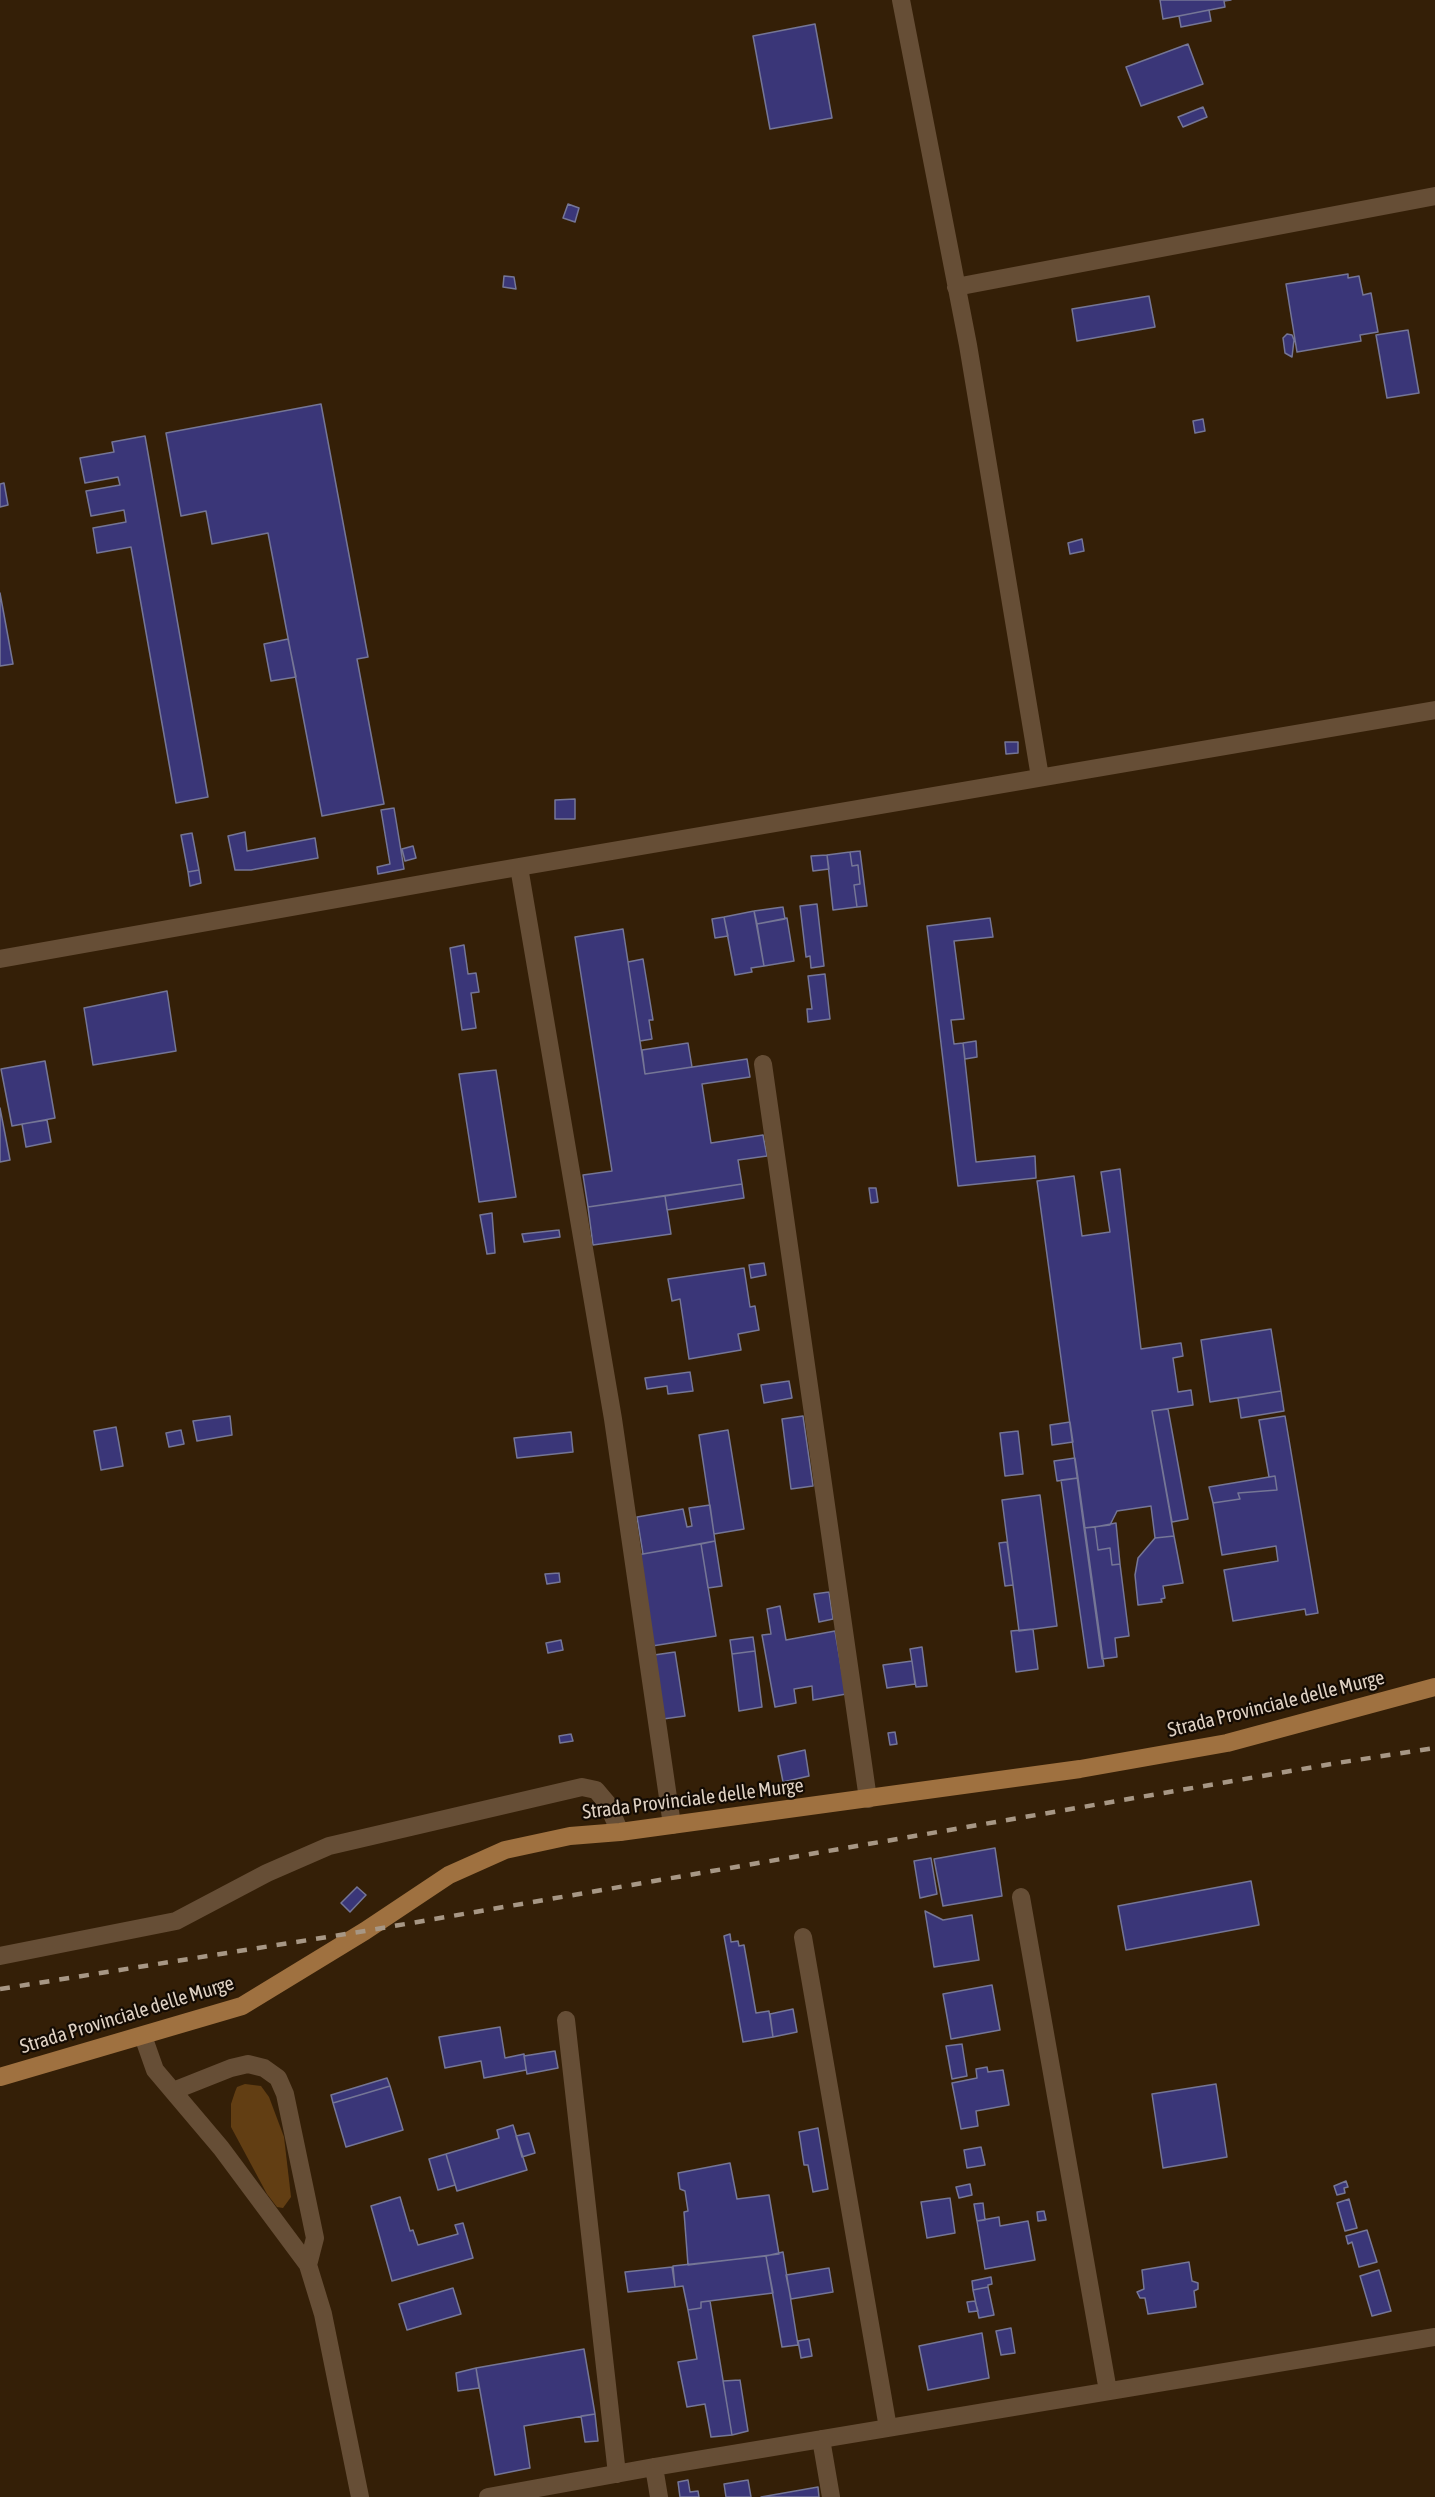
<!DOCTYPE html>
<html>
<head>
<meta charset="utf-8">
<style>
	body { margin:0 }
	canvas { display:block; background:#341f07 }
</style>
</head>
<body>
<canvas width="1435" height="2497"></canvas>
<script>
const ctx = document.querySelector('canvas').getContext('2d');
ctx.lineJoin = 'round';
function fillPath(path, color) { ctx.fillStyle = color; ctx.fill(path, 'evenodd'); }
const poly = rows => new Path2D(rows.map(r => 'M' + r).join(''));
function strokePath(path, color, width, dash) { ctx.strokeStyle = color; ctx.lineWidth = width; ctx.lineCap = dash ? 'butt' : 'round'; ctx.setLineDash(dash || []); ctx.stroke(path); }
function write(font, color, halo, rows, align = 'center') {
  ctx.font = font + ' "Asap Condensed",sans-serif'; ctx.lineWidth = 4.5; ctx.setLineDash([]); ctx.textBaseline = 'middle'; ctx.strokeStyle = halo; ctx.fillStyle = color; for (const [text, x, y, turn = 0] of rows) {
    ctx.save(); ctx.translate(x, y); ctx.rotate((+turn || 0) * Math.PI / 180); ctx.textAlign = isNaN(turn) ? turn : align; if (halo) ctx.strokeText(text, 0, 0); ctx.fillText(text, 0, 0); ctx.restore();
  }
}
fillPath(poly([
	[245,2084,261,2086,269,2097,284,2137,291,2197,283,2208,277,2207,267,2194,231,2127,231,2104,235,2092,237,2087]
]), '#623e13');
const building = poly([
	[1160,0,1231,0,1224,1,1225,7,1163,19,1160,0],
	[1209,10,1211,21,1181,27,1179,16,1209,10],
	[815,24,832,118,770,129,753,36,815,24],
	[1188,44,1203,84,1141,106,1126,67,1188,44],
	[1203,107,1207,117,1183,127,1178,117,1203,107],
	[568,204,579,208,575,222,563,218,568,204],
	[1348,274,1348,278,1359,276,1363,295,1371,293,1378,332,1360,335,1361,341,1297,352,1286,284,1348,274],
	[504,276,514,277,516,289,503,287,504,276],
	[1149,296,1155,327,1077,341,1072,309,1149,296],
	[1408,330,1419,393,1387,398,1376,335,1408,330],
	[1287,334,1292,335,1294,340,1292,357,1285,353,1283,338,1287,334],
	[321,404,368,657,357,659,384,804,322,816,268,533,212,544,206,511,181,516,166,433,321,404],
	[1203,419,1205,431,1195,433,1193,421,1203,419],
	[145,436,208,797,176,803,131,547,97,553,93,528,126,522,124,510,91,516,86,491,120,485,118,477,85,483,80,458,114,452,112,442,145,436],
	[4,483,8,505,0,507,0,484,4,483],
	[1082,539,1084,551,1070,554,1068,543,1082,539],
	[0,593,13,664,0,666,0,593],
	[288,639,296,677,271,681,264,644,288,639],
	[1005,742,1018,742,1018,753,1006,754,1005,742],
	[575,799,575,819,555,819,555,800,575,799],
	[394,808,404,869,378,874,377,867,390,864,381,810,394,808],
	[245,832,247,851,315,838,318,858,251,870,235,870,228,836,245,832],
	[192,833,199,870,188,872,181,835,192,833],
	[413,846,416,858,405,861,402,849,413,846],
	[860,851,867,906,857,907,854,885,860,884,858,865,852,866,850,852,860,851],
	[850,852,852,866,858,865,860,884,854,885,857,907,833,910,827,855,850,852],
	[827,855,829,869,813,871,811,856,827,855],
	[199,870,201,883,190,886,188,872,199,870],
	[817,904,824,966,811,968,810,956,806,957,800,906,817,904],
	[783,907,785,919,757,924,754,911,783,907],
	[754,911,764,966,751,968,752,972,735,975,724,917,754,911],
	[724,917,728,936,715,938,712,919,724,917],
	[787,918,794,961,764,966,757,924,787,918],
	[990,918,993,937,954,941,964,1019,951,1020,954,1044,963,1043,976,1162,1035,1156,1036,1178,958,1186,927,926,990,918],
	[623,929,645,1074,747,1059,750,1077,702,1084,711,1143,763,1135,767,1156,738,1160,742,1184,588,1207,583,1175,612,1171,575,937,623,929],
	[464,945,468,974,476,973,479,992,471,993,476,1028,462,1030,450,948,464,945],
	[643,959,653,1020,649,1020,652,1039,640,1041,628,962,643,959],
	[825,974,830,1019,808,1022,807,1009,812,1009,808,976,825,974],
	[167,991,176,1051,93,1065,84,1008,167,991],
	[976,1041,977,1057,965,1059,963,1043,976,1041],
	[688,1043,692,1067,645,1074,642,1050,688,1043],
	[45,1061,55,1118,12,1126,1,1069,45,1061],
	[496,1070,516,1197,479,1202,459,1074,496,1070],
	[0,1108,10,1160,0,1162,0,1108],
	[47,1120,51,1142,26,1147,22,1124,47,1120],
	[1120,1169,1141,1349,1181,1343,1183,1356,1173,1358,1178,1392,1191,1390,1193,1405,1152,1411,1174,1536,1155,1538,1151,1506,1117,1511,1110,1525,1084,1528,1037,1181,1074,1176,1082,1236,1110,1232,1101,1172,1120,1169],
	[742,1184,744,1198,667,1210,665,1196,742,1184],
	[869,1188,876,1188,878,1202,871,1203,869,1188],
	[665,1196,671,1234,593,1245,588,1207,665,1196],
	[492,1213,495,1253,487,1254,480,1215,492,1213],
	[559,1230,560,1237,524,1242,522,1234,559,1230],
	[764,1263,766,1275,751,1278,749,1265,764,1263],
	[744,1268,750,1307,755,1306,759,1330,738,1334,741,1350,689,1359,680,1299,672,1301,668,1279,744,1268],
	[1271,1329,1281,1391,1210,1402,1201,1340,1271,1329],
	[690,1372,693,1391,668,1394,667,1386,647,1389,645,1378,690,1372],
	[789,1381,792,1398,764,1403,761,1385,789,1381],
	[1281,1391,1284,1411,1241,1418,1238,1398,1281,1391],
	[1168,1409,1188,1519,1172,1522,1152,1411,1168,1409],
	[230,1416,232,1435,197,1441,193,1421,230,1416],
	[803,1416,813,1486,791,1489,782,1419,803,1416],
	[1285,1416,1318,1613,1306,1615,1305,1609,1233,1621,1224,1570,1278,1561,1276,1546,1222,1555,1213,1503,1240,1499,1238,1493,1277,1490,1275,1476,1269,1477,1259,1420,1285,1416],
	[1070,1422,1073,1442,1052,1445,1050,1425,1070,1422],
	[116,1427,123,1466,101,1470,94,1431,116,1427],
	[181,1430,184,1444,169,1447,166,1433,181,1430],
	[728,1430,744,1529,714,1534,699,1435,728,1430],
	[1018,1431,1023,1474,1005,1476,1000,1433,1018,1431],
	[571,1432,573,1452,517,1458,514,1438,571,1432],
	[1075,1458,1078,1478,1057,1481,1054,1461,1075,1458],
	[1275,1476,1277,1490,1238,1493,1240,1499,1213,1503,1209,1487,1275,1476],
	[1078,1478,1104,1666,1088,1668,1061,1480,1078,1478],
	[1040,1495,1057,1626,1019,1631,1002,1500,1040,1495],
	[710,1505,715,1541,643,1554,637,1517,683,1509,687,1527,692,1526,689,1508,710,1505],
	[1116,1523,1120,1564,1112,1565,1110,1548,1098,1550,1095,1527,1116,1523],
	[1095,1527,1098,1550,1110,1548,1112,1565,1120,1564,1129,1636,1115,1638,1117,1657,1102,1659,1084,1528,1095,1527],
	[1174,1536,1183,1583,1163,1586,1165,1598,1161,1599,1162,1602,1138,1605,1135,1575,1138,1558,1155,1538,1174,1536],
	[715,1541,722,1586,708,1588,701,1544,715,1541],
	[1007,1542,1013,1585,1005,1586,999,1543,1007,1542],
	[701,1544,716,1636,652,1646,637,1555,701,1544],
	[559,1573,560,1582,547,1584,545,1574,559,1573],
	[829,1592,833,1619,819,1622,814,1594,829,1592],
	[780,1606,786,1640,835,1631,846,1694,813,1700,812,1686,794,1689,796,1703,775,1707,762,1635,771,1634,767,1609,780,1606],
	[1033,1629,1038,1669,1016,1672,1011,1631,1033,1629],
	[753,1637,755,1651,732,1654,730,1640,753,1637],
	[561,1640,563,1650,548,1653,546,1643,561,1640],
	[922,1647,927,1686,916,1687,910,1649,922,1647],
	[755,1651,762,1707,739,1711,732,1654,755,1651],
	[675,1652,685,1716,663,1719,654,1655,675,1652],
	[912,1661,915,1684,887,1688,883,1665,912,1661],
	[895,1732,897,1744,890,1745,888,1733,895,1732],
	[571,1734,573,1741,560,1743,559,1736,571,1734],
	[805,1750,809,1776,783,1782,778,1756,805,1750],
	[995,1848,1002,1896,943,1906,934,1859,995,1848],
	[931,1858,937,1894,920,1898,914,1861,931,1858],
	[1251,1881,1259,1925,1126,1950,1118,1906,1251,1881],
	[357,1887,366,1895,350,1912,341,1903,357,1887],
	[925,1911,943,1920,972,1915,979,1960,934,1967,925,1911],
	[730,1934,731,1942,738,1941,739,1946,744,1945,756,2013,769,2011,773,2037,743,2042,724,1936,730,1934],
	[992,1985,1000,2030,951,2039,943,1994,992,1985],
	[793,2009,797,2032,773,2037,770,2014,793,2009],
	[500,2027,505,2058,524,2054,526,2070,484,2078,481,2061,445,2068,439,2037,500,2027],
	[962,2044,967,2076,952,2079,946,2046,962,2044],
	[555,2051,558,2068,527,2074,524,2056,555,2051],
	[987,2067,988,2072,1003,2070,1009,2105,976,2111,978,2126,961,2129,952,2083,977,2078,976,2069,987,2067],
	[387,2078,390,2086,333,2103,331,2095,387,2078],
	[1216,2084,1227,2157,1163,2168,1152,2094,1216,2084],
	[390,2086,403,2130,346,2147,333,2103,390,2086],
	[513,2125,527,2170,457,2191,446,2154,499,2138,497,2130,513,2125],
	[818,2128,828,2189,813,2192,808,2165,804,2165,799,2132,818,2128],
	[529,2133,535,2153,522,2157,516,2136,529,2133],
	[981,2147,985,2165,967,2168,964,2150,981,2147],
	[446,2154,455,2185,438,2190,429,2159,446,2154],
	[730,2163,737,2199,769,2195,779,2254,688,2265,684,2212,688,2211,685,2191,680,2189,678,2173,730,2163],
	[1346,2181,1348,2187,1344,2188,1345,2193,1337,2195,1334,2186,1346,2181],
	[970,2184,972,2195,959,2198,956,2187,970,2184],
	[400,2197,410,2231,413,2230,418,2245,458,2234,455,2225,463,2223,473,2258,392,2281,371,2206,400,2197],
	[950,2198,955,2233,927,2238,921,2202,950,2198],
	[1349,2199,1357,2228,1345,2231,1337,2203,1349,2199],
	[983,2203,985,2220,977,2221,974,2204,983,2203],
	[1044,2211,1046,2220,1038,2221,1037,2212,1044,2211],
	[999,2217,1000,2226,1028,2221,1035,2260,985,2269,977,2221,999,2217],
	[1367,2230,1377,2262,1359,2267,1352,2242,1348,2244,1346,2236,1367,2230],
	[783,2252,798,2345,782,2347,766,2256,783,2252],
	[766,2256,773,2293,701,2302,701,2308,688,2310,683,2286,675,2287,673,2266,766,2256],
	[1189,2262,1192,2281,1198,2283,1198,2289,1194,2291,1196,2307,1148,2314,1145,2298,1140,2298,1137,2292,1144,2289,1142,2270,1189,2262],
	[672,2267,675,2287,628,2292,625,2272,672,2267],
	[829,2268,833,2292,791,2299,786,2275,829,2268],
	[1379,2270,1391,2311,1372,2316,1360,2276,1379,2270],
	[991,2277,992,2284,988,2285,988,2287,973,2290,972,2281,991,2277],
	[988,2287,994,2315,979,2318,973,2290,988,2287],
	[453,2288,461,2314,407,2330,399,2304,453,2288],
	[710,2301,732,2435,711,2437,705,2404,687,2407,678,2362,697,2359,688,2310,701,2308,701,2302,710,2301],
	[975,2301,978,2311,969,2312,967,2302,975,2301],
	[1011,2328,1015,2353,1001,2355,996,2331,1011,2328],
	[982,2333,989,2378,928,2390,919,2346,982,2333],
	[809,2339,812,2356,801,2358,798,2341,809,2339],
	[584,2349,595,2414,524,2426,530,2468,495,2475,476,2368,584,2349],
	[476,2368,479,2388,458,2391,456,2373,476,2368],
	[740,2380,748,2431,732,2435,723,2381,740,2380],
	[595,2414,598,2441,585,2442,581,2416,595,2414],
	[688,2480,690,2492,698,2491,699,2497,680,2497,678,2482,688,2480],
	[748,2480,751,2497,726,2497,724,2484,748,2480],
	[818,2487,819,2497,761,2497,818,2487]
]);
fillPath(building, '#3a3678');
strokePath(building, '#757696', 1.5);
strokePath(poly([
	[901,0,968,345,1040,777],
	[956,287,1435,196],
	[519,867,613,1419,672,1825],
	[0,959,472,875,1435,710],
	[763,1064,868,1799],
	[1021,1897,1108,2391],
	[803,1937,888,2428],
	[0,1956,176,1921,267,1873,329,1846,582,1787,596,1790,607,1803,620,1832],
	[566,2020,617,2474],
	[143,2036,155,2070,221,2148,308,2265,323,2314,360,2497],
	[173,2091,231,2068,248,2064,264,2068,278,2078,285,2094,315,2238,308,2265],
	[821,2439,831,2497],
	[654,2467,659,2497],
	[488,2497,654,2467,1435,2337]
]), '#664e36', 18);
strokePath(poly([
	[0,2077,242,2006,365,1931,449,1875,505,1850,570,1836,620,1832,1080,1769,1227,1743,1435,1687]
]), '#9f7140', 18);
strokePath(poly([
	[0,1989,365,1931,1337,1763,1435,1748]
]), '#a79785', 4.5, [10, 10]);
write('20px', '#dfd1c3', '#140b03', [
	["Strada Provinciale delle Murge",1276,1704,-14],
	["Strada Provinciale delle Murge",693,1799,-7],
	["Strada Provinciale delle Murge",127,2015,-17]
]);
</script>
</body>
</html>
